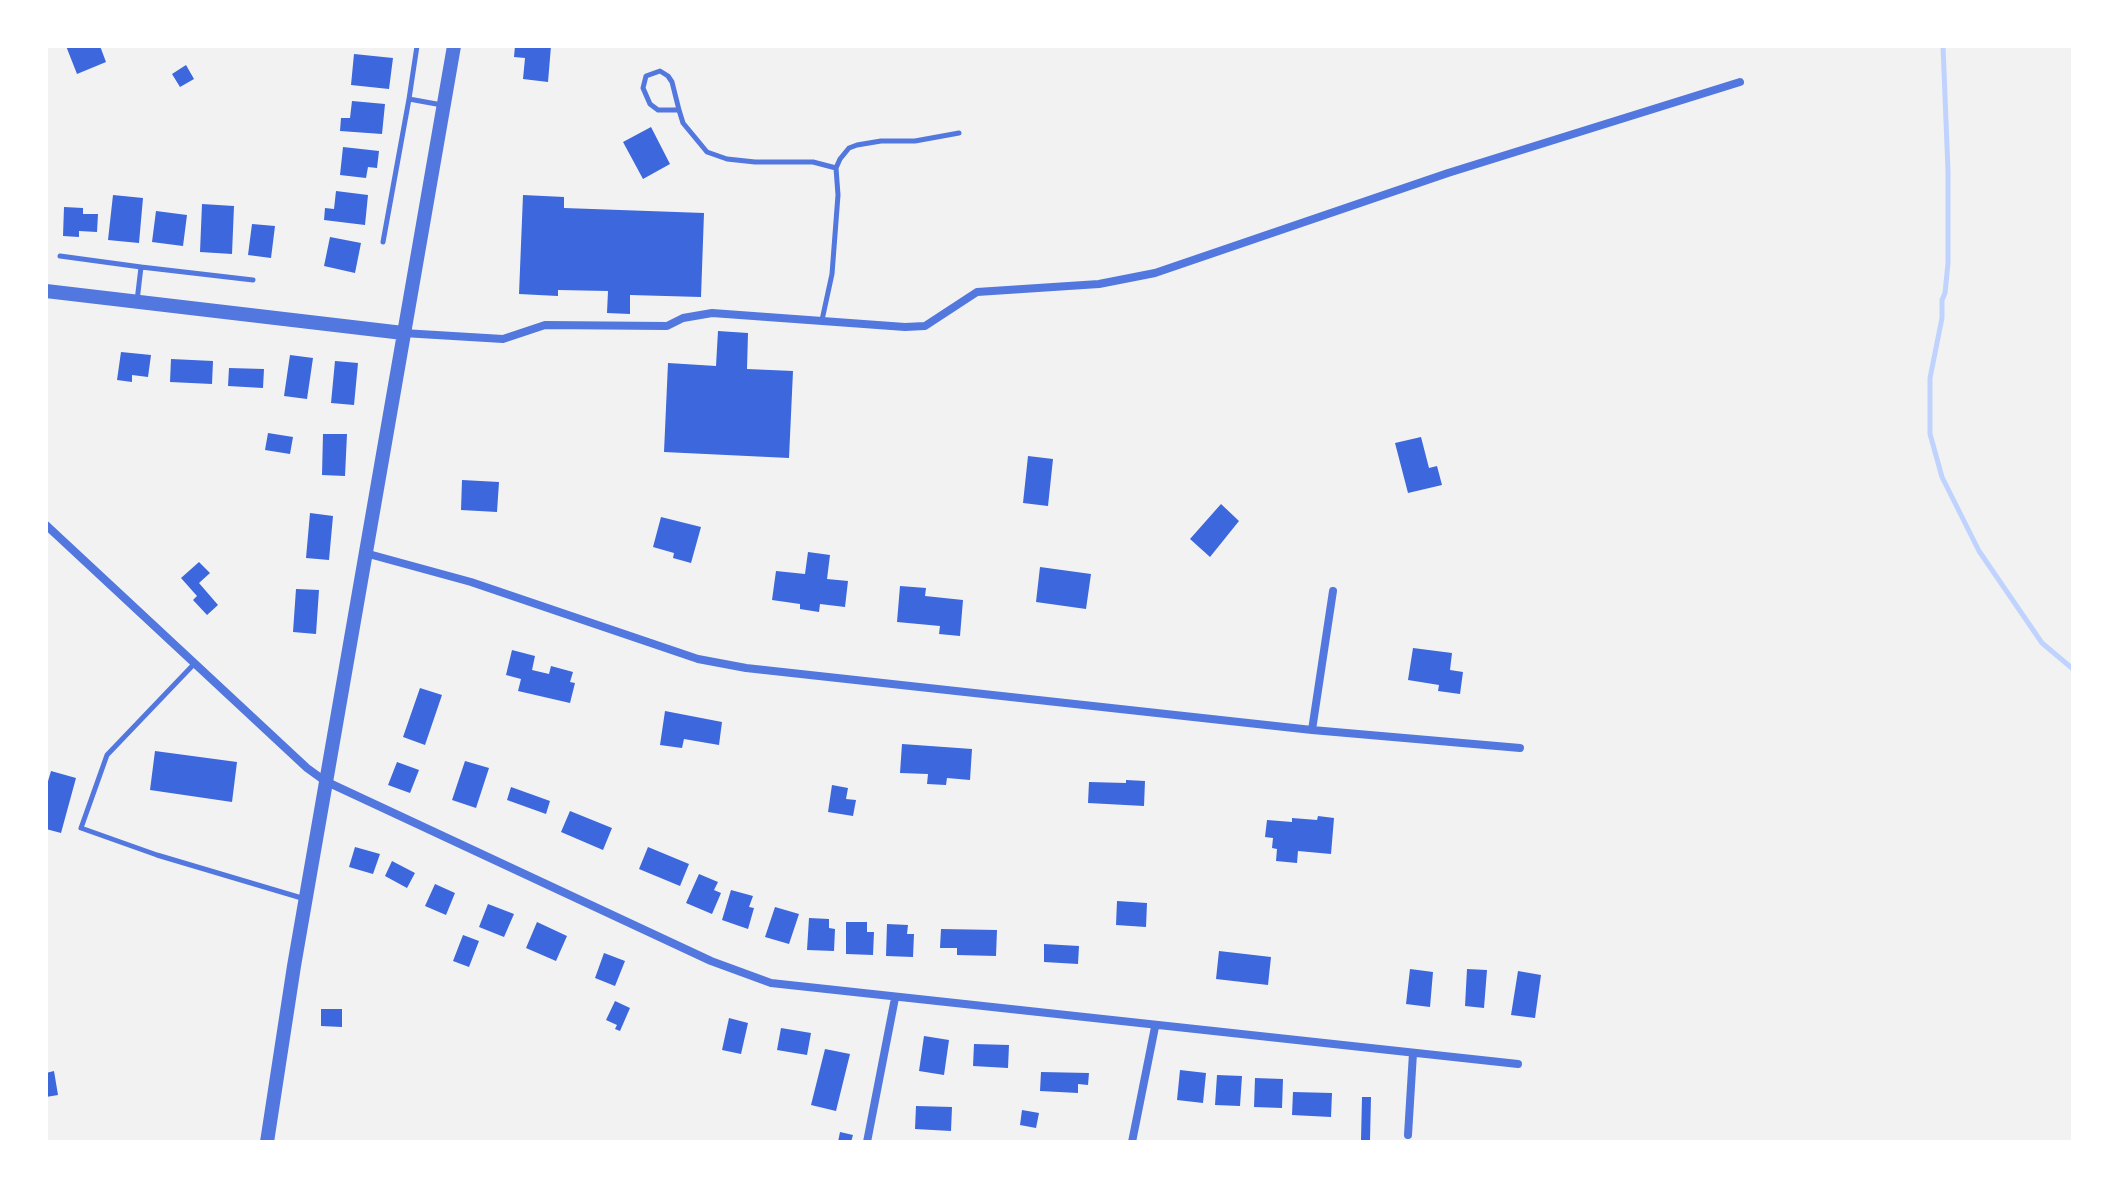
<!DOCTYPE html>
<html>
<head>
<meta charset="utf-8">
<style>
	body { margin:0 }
	#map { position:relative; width:2119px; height:1188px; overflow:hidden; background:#f2f2f2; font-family:Jost,sans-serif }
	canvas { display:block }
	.frame { position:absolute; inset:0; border:48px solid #fff; pointer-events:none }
</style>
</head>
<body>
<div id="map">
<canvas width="2119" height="1188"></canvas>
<div class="frame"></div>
</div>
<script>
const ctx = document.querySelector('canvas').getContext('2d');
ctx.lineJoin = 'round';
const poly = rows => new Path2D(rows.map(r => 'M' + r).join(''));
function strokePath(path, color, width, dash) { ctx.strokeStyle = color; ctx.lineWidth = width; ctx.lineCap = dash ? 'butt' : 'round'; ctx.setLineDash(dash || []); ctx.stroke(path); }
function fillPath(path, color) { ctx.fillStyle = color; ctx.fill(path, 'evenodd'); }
strokePath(poly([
	[1943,46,1948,171,1948,263,1945,293,1942,300,1942,318,1930,378,1930,434,1942,477,1979,551,2042,643,2073,669]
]), '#bfd3fe', 5);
fillPath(poly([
	[66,46,100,46,106,62,77,74],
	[515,46,551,46,548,82,523,79,525,58,514,57],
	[354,54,393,58,389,89,351,85],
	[186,65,194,79,180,87,172,74],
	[352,101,385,104,382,134,340,131,341,118,350,118],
	[651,127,670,164,643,179,623,142],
	[343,147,379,151,377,168,368,167,366,178,340,175],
	[336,191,368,195,365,225,324,220,325,208,334,209],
	[113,195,143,198,139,243,108,240],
	[523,195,564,197,564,208,704,213,701,297,630,295,630,314,607,313,608,291,558,290,558,296,519,294],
	[202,204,234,206,232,254,200,252],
	[64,207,83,208,83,214,98,214,97,232,79,231,79,237,63,236],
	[156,211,187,215,183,246,152,242],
	[252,224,275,226,271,258,248,255],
	[330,237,361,243,355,273,324,266],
	[718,331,748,333,747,369,793,371,789,458,664,452,668,363,716,366],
	[121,352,151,355,148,377,132,375,132,382,117,380],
	[290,355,313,358,307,399,284,396],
	[171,359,213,361,212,384,170,382],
	[335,361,358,363,354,405,331,403],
	[229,368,264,369,263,388,228,386],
	[268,433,293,437,290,454,265,450],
	[323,434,347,434,345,476,322,475],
	[1421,437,1429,468,1437,466,1442,485,1408,493,1395,443],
	[1028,456,1053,459,1048,506,1023,503],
	[462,480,499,482,497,512,461,510],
	[1221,504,1239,521,1210,557,1190,539],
	[310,513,333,516,329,560,306,558],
	[661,517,701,527,691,563,673,558,674,553,653,547],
	[808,552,830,555,827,579,848,581,845,607,820,604,819,612,800,609,800,604,772,600,776,571,805,574],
	[199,562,210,573,199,583,218,605,207,615,193,600,197,596,181,578],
	[1040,567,1091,574,1086,609,1036,602],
	[900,586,926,588,925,596,963,600,960,636,939,634,940,626,897,622],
	[296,589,319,590,316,634,293,632],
	[1413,648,1452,653,1450,670,1463,672,1460,694,1438,691,1439,685,1408,680],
	[512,650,535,656,532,670,549,674,551,666,573,672,570,682,575,683,570,703,518,691,521,679,506,675],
	[420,688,442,695,425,745,403,737],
	[665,711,722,722,719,745,684,739,682,748,660,745],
	[902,744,972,749,970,780,947,778,946,785,927,784,928,774,900,773],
	[155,751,237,762,232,802,150,790],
	[465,761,489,768,476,808,452,800],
	[397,762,419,770,410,793,388,785],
	[51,771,76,778,61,833,46,829,46,788],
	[1126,780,1145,781,1144,806,1088,803,1089,782,1126,783],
	[832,785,848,788,846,799,856,800,853,816,828,812],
	[511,787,550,801,546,814,507,800],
	[570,811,612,828,603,850,561,832],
	[1318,816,1334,818,1331,854,1298,851,1297,863,1276,861,1277,849,1272,848,1273,838,1265,837,1267,820,1292,822,1292,818,1317,820],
	[355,847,380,854,373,874,349,867],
	[648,847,689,864,680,886,639,869],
	[392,861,415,873,407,888,385,876],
	[699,874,718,882,714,890,721,893,712,914,686,903],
	[435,884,455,893,446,915,425,906],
	[731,890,753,896,749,907,754,908,748,929,722,920],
	[1117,901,1147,903,1146,927,1116,925],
	[488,904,514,914,504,937,479,927],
	[775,907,799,914,789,944,765,937],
	[809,918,829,919,829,928,835,929,834,951,807,950],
	[537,922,567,936,556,961,526,948],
	[846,922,867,922,867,932,874,932,873,955,846,954],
	[887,924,908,925,907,934,914,934,913,957,886,956],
	[941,929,997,930,996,956,957,955,957,948,940,948],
	[463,935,479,941,469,967,453,961],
	[1044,944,1079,946,1078,964,1044,962],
	[1219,951,1271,957,1268,985,1216,979],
	[604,953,625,961,615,986,595,978],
	[1410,969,1433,972,1430,1007,1406,1004],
	[1467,969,1487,970,1484,1008,1465,1006],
	[1518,971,1541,975,1535,1018,1511,1015],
	[615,1001,630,1008,620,1031,615,1029,617,1025,606,1020],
	[321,1009,342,1009,342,1027,321,1026],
	[729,1018,748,1023,741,1054,722,1050],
	[781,1028,811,1033,807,1055,777,1050],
	[924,1036,949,1040,944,1075,919,1071],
	[974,1044,1009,1045,1008,1068,973,1066],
	[825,1049,850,1054,836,1111,811,1105],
	[1180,1070,1206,1073,1203,1103,1177,1100],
	[54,1071,58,1095,46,1097,46,1073],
	[1041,1072,1089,1073,1088,1085,1078,1084,1078,1093,1040,1091],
	[1217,1075,1242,1076,1240,1106,1215,1105],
	[1255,1078,1283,1079,1282,1108,1254,1107],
	[1293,1092,1332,1093,1331,1117,1292,1115],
	[1362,1097,1371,1097,1370,1140,1361,1140],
	[916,1106,952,1107,951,1131,915,1129],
	[1022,1110,1039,1113,1036,1128,1020,1125],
	[840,1132,853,1135,851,1142,838,1142]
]), '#3d67dc');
strokePath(poly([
	[409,99,417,46],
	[679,110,658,110,650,104,643,88,646,76,660,71,668,76,672,82,679,110,683,123,707,152,727,159,755,162,813,162,836,168],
	[383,242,409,99,442,105],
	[60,256,141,267],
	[137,301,141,267,253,280],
	[822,320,832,274,838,195,836,168,840,159,849,148,857,145,881,141,915,141,959,133],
	[195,663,107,755,81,828,157,855,305,899]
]), '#5277de', 5);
strokePath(poly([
	[403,333,503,339,545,325,667,326,683,318,712,313,905,327,925,326,977,292,1099,284,1155,273,1448,173,1740,82],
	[46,525,307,768,325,781,711,961,771,983,1518,1064],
	[365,553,471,582,698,659,746,668,1312,730,1520,748],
	[1312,730,1333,591],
	[1408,1135,1413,1053],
	[867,1142,895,998],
	[1132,1142,1155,1027]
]), '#5277de', 8);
strokePath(poly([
	[46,291,403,333],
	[267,1142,294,966,454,46]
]), '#5277de', 14);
</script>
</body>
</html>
